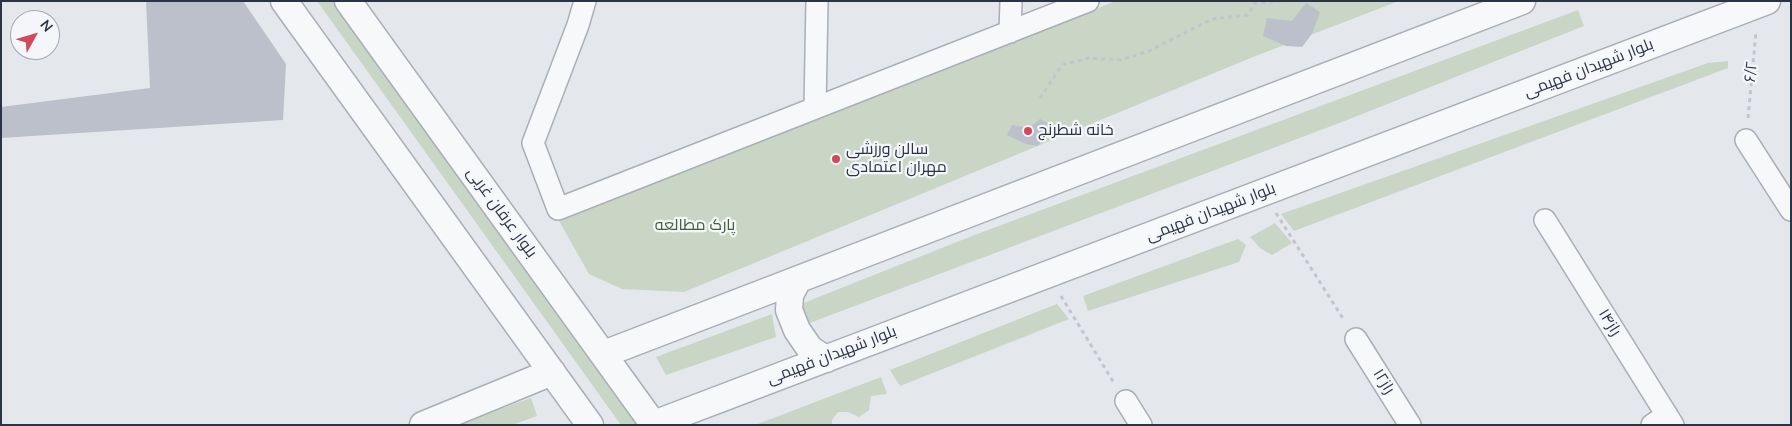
<!DOCTYPE html>
<html>
<head>
<meta charset="utf-8">
<style>
	body { margin:0 }
	#map { position:relative; width:1792px; height:426px; overflow:hidden; background:#e4e7ec; font-family:"Nunito Sans",sans-serif }
	canvas { display:block }
	.frame { position:absolute; inset:0; border:2px solid #2b3445; pointer-events:none }
	.north { position:absolute; left:10px; top:10px; width:50px; height:50px; box-sizing:border-box; background:#f4f6f9; border:1px solid #a4a8b1; border-radius:50%; rotate:51deg; font-size:14px; font-weight:700; line-height:20px; text-align:center; color:#2b3445 }
	.north::after { content:''; display:block; margin:auto; width:18px; height:22px; background:#d1495b; clip-path:polygon(50% 0,100% 100%,50% 72%,0 100%) }
</style>
</head>
<body>
<div id="map">
<canvas width="1792" height="426"></canvas>
<div class="frame"></div>
<div class="north">N</div>
</div>
<script>
const ctx = document.querySelector('canvas').getContext('2d');
ctx.lineJoin = 'round';
function fillPath(path, color) { ctx.fillStyle = color; ctx.fill(path, 'evenodd'); }
const poly = rows => new Path2D(rows.map(r => 'M' + r).join(''));
function strokePath(path, color, width, dash) { ctx.strokeStyle = color; ctx.lineWidth = width; ctx.lineCap = dash ? 'butt' : 'round'; ctx.setLineDash(dash || []); ctx.stroke(path); }
function write(font, color, halo, rows, align = 'center') {
  ctx.font = font + ' "Nunito Sans",Cairo,sans-serif'; ctx.lineWidth = 4.5; ctx.setLineDash([]); ctx.textBaseline = 'middle'; ctx.strokeStyle = halo; ctx.fillStyle = color; for (const [text, x, y, turn = 0] of rows) {
    ctx.save(); ctx.translate(x, y); ctx.rotate((+turn || 0) * Math.PI / 180); ctx.textAlign = isNaN(turn) ? turn : align; if (halo) ctx.strokeText(text, 0, 0); ctx.fillText(text, 0, 0); ctx.restore();
  }
}
fillPath(poly([
	[317,1,338,1,644,425,621,425],
	[1116,1,1399,1,1253,57,684,292,622,289,589,274,558,219],
	[1578,10,1584,26,1342,122,807,324,796,306,972,236],
	[1728,61,1728,68,1294,231,1281,214,1708,63],
	[1275,223,1292,243,1272,255,1260,248,1250,237],
	[1238,239,1246,245,1239,262,1088,311,1083,296],
	[1057,304,1069,319,900,386,890,370],
	[772,314,776,337,666,375,656,357],
	[881,377,887,394,871,396,869,410,859,417,848,412,838,412,832,420,832,425,755,425],
	[531,398,537,416,512,425,455,425]
]), '#c9d6c5');
fillPath(poly([
	[146,1,243,1,286,64,283,120,1,138,1,107,150,88],
	[1306,3,1320,12,1312,34,1302,47,1286,46,1263,36,1267,18,1292,21],
	[1040,119,1051,125,1038,146,1026,144,1007,135,1012,125,1029,128]
]), '#bbc0ca');
const minor = poly([
	[585,1,578,25,533,143,558,209,1088,1],
	[1010,32,1011,1],
	[815,108,817,1],
	[1746,140,1791,210],
	[1545,220,1673,425],
	[1356,339,1410,425],
	[1126,401,1141,425],
	[1652,425,1667,415]
]);
const tertiary = poly([
	[284,1,590,425],
	[348,1,654,425],
	[798,280,790,295,789,310,797,330,810,349,826,359],
	[604,354,1522,1],
	[654,424,1767,1],
	[423,425,552,372]
]);
strokePath(minor, '#a9aeb7', 24);
strokePath(tertiary, '#a9aeb7', 29);
strokePath(poly([
	[1040,98,1062,65,1089,58,1121,60,1149,51,1212,19,1248,15,1255,3,1281,1],
	[1748,118,1756,32],
	[1276,213,1344,320],
	[1061,296,1114,383]
]), '#c2c5cb', 3, [4, 4]);
strokePath(minor, '#f7f8fa', 21);
strokePath(tertiary, '#f7f8fa', 26);
for (const [x, y, r, color] of [
	[1028,131,5,"#d1495b"],
	[836,159,5,"#d1495b"]
]) { const dot = new Path2D(); dot.arc(x, y, r, 0, 2 * Math.PI); ctx.fillStyle = color; ctx.fill(dot); strokePath(dot, '#f4f6f9', 2); }
write('16px', '#2b3445', '#f4f6f9', [
	["بلوار شهیدان فهیمی",1589,69,-21],
	["۶/۲",1752,72,-84],
	["بلوار عرفان غربی",501,213,54],
	["بلوار شهیدان فهیمی",1211,213,-21],
	["راز۱۴",1609,323,58],
	["بلوار شهیدان فهیمی",832,356,-21],
	["راز۱۲",1383,382,58]
]);
write('16px', '#2b3445', '#f4f6f9', [
	["خانه شطرنج",1038,131],
	["سالن ورزشی",846,150],
	["مهران اعتمادی",846,168]
], 'left');
write('16px', '#3f6138', '#f4f6f9', [
	["پارک مطالعه",695,226]
]);
</script>
</body>
</html>
